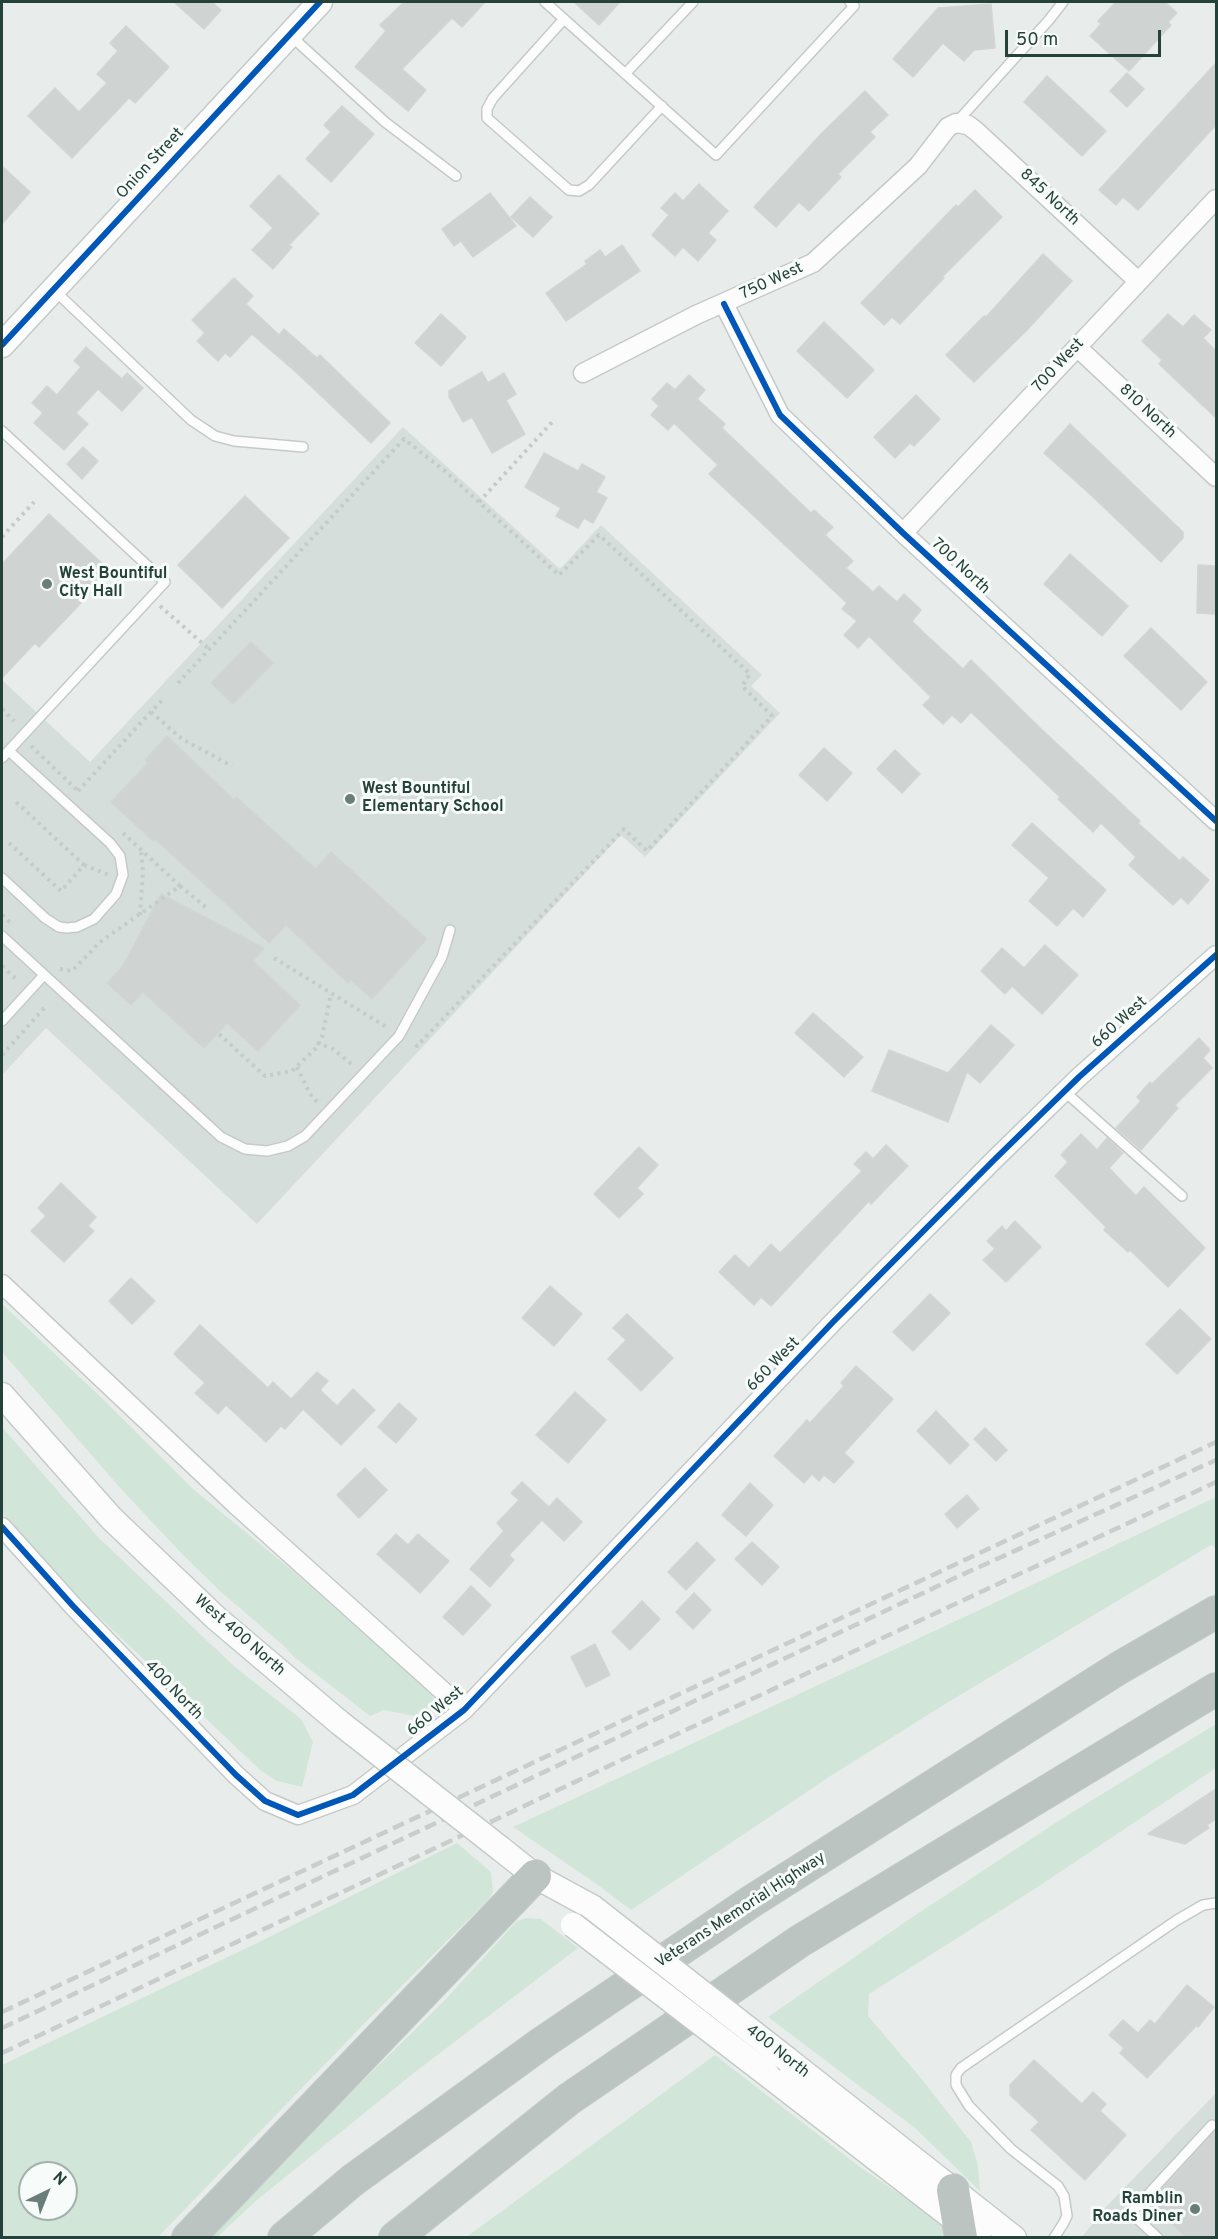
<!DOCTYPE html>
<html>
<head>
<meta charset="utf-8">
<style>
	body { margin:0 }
	#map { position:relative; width:1218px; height:2239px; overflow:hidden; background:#e8edeb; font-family:Overpass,sans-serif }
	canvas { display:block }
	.frame { position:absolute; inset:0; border:3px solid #24423a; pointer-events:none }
	.north { position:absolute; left:18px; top:2161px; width:60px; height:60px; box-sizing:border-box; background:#f7fbf9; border:2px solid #a3b1ad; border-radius:50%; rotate:43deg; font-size:16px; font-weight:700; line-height:24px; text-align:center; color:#24423a }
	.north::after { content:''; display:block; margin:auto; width:21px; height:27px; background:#697e78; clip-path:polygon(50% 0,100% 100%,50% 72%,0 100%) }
	.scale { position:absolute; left:1005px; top:30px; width:156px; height:27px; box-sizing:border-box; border:3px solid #24423a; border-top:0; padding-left:8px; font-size:18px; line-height:21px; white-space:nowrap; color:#24423a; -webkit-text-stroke:4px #f7fbf9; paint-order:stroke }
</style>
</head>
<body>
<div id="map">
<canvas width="1218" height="2239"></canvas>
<div class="frame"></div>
<div class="north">N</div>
<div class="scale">50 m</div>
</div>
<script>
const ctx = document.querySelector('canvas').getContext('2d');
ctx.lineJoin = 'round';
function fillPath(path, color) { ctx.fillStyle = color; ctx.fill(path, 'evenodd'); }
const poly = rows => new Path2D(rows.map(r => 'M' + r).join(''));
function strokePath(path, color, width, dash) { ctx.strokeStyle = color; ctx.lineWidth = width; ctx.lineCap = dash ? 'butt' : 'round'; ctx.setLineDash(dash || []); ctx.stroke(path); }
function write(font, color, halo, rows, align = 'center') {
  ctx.font = font + ' Overpass,sans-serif'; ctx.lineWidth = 6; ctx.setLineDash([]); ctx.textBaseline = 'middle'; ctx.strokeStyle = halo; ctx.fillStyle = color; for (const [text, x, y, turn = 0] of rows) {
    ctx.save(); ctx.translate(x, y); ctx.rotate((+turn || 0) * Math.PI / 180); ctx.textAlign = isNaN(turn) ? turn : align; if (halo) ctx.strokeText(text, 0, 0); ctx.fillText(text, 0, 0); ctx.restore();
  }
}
fillPath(poly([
	[403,427,560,569,601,525,762,675,751,686,780,713,645,857,621,835,257,1224,46,1028,2,1075,2,680,90,762],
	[1216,2093,1216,2237,1081,2238,1105,2208]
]), '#d6dedb');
fillPath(poly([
	[2,1304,105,1401,193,1489,293,1571,431,1693,435,1702,435,1710,429,1719,384,1710,370,1716,294,1657,284,1646,221,1592,184,1556,122,1490,2,1352],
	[2,1427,99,1538,235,1667,301,1719,313,1742,302,1787,277,1781,260,1770,56,1576,2,1513],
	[1216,1497,1216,1548,1211,1545,950,1701,829,1777,631,1910,595,1883,513,1827,990,1605],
	[1216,1724,1216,1768,1033,1890,869,1994,868,2016,920,2077,971,2142,978,2166,980,2191,915,2128,768,2017,911,1918,1063,1818],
	[457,1843,491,1872,493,1892,488,1900,361,2027,158,2237,2,2237,2,2065,257,1943],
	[30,2173,66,2173,66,2209,30,2209],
	[526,1918,541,1919,578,1948,415,2072,257,2200,217,2237,203,2238,444,2001,517,1921],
	[715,2055,860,2167,941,2222,946,2229,947,2238,465,2238]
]), '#d1e6d8');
const building = poly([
	[174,2,212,2,221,10,204,29,174,2],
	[404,2,485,2,462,27,452,18,402,69,426,90,408,111,355,67,386,31,380,25,404,2],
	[574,2,620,2,599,25,574,2],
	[1116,2,1165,2,1177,13,1168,22,1171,25,1129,71,1090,36,1101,24,1098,21,1116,2],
	[991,4,995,48,974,50,964,61,943,43,913,77,893,59,938,8,991,4],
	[126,26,169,67,135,103,129,98,72,158,28,116,55,88,79,112,107,83,97,74,118,51,110,43,126,26],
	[1216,63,1216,125,1138,210,1123,197,1116,205,1099,190,1216,63],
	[1127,73,1144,89,1127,107,1110,91,1127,73],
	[1047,76,1106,131,1082,156,1024,102,1047,76],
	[865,91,888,115,870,132,875,137,838,174,841,177,809,211,799,202,776,227,754,207,821,134,865,91],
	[342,106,374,134,331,182,306,159,331,132,324,125,342,106],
	[2,166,30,192,2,224,2,166],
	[279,175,319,214,289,245,292,247,273,269,252,250,273,228,250,206,279,175],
	[699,184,728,211,708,233,716,240,698,261,683,247,675,256,652,235,669,215,661,208,675,193,683,201,699,184],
	[975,190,1002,217,942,277,944,278,900,324,892,317,884,325,861,303,956,205,958,207,975,190],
	[490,193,516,226,473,257,461,241,454,246,442,229,490,193],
	[530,197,552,217,533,237,511,217,530,197],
	[622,245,640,271,566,321,546,293,587,264,585,261,600,250,605,257,622,245],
	[1043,254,1072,281,1028,329,974,382,946,355,984,316,986,317,1043,254],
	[234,278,253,296,246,304,279,335,284,329,317,358,320,355,390,423,371,443,297,373,252,334,230,357,225,353,218,361,197,341,205,333,192,320,234,278],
	[441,314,466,337,441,366,415,343,441,314],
	[1168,314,1183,327,1194,315,1211,330,1203,338,1216,351,1216,418,1159,364,1162,360,1142,341,1168,314],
	[824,322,874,370,847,398,797,351,824,322],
	[86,347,122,379,127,373,143,388,122,411,98,389,76,413,88,424,64,450,34,423,43,413,32,403,47,386,57,395,81,367,74,361,86,347],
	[482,372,488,383,504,373,516,394,506,400,525,434,492,453,472,417,463,422,449,397,449,391,482,372],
	[689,375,705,390,697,399,725,424,722,428,811,513,814,510,833,527,825,535,853,561,846,568,873,592,879,586,897,602,904,594,921,610,912,621,923,632,963,669,971,660,1039,727,1140,821,1138,823,1180,861,1183,857,1209,880,1188,904,1181,897,1173,905,1129,865,1136,857,1101,823,1093,832,1058,799,1060,797,971,712,961,723,952,715,943,724,923,705,931,697,869,636,858,648,844,635,857,621,842,609,847,603,709,474,718,465,674,423,668,430,651,415,659,406,652,399,667,383,675,390,689,375],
	[916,395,940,419,914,446,910,443,895,458,874,437,916,395],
	[1070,424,1183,532,1183,538,1161,562,1091,495,1044,453,1070,424],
	[83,447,98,461,82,479,67,464,83,447],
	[544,453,578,471,582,464,605,477,596,492,607,498,593,523,584,518,578,528,556,516,561,508,525,487,544,453],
	[245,496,289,538,222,608,178,565,245,496],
	[49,514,107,568,77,600,81,603,39,647,35,643,2,678,2,564,49,514],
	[1070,554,1128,606,1102,636,1044,584,1070,554],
	[1198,565,1216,566,1216,614,1197,613,1198,565],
	[1151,628,1207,682,1181,710,1124,656,1151,628],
	[251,642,273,663,233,704,211,683,251,642],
	[167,736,234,800,236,797,316,869,331,852,427,939,372,999,351,980,348,983,286,925,269,943,155,839,153,841,111,802,148,763,145,760,167,736],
	[824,748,852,773,827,801,799,775,824,748],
	[895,750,920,774,902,793,877,769,895,750],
	[1032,823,1106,890,1083,917,1073,908,1057,926,1029,901,1049,878,1012,845,1032,823],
	[161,894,264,948,253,961,300,1005,258,1051,227,1023,204,1048,143,992,131,1005,107,983,123,966,161,894],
	[1045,945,1078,975,1042,1014,1012,986,1005,994,981,971,1002,948,1024,968,1045,945],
	[813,1013,863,1057,844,1077,795,1033,813,1013],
	[991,1025,1014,1045,980,1083,967,1072,948,1122,872,1091,889,1050,948,1073,991,1025],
	[1199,1038,1210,1050,1203,1058,1212,1068,1175,1105,1178,1108,1141,1150,1116,1128,1141,1101,1137,1097,1150,1082,1152,1084,1199,1038],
	[1081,1134,1097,1150,1107,1138,1123,1153,1109,1168,1136,1196,1144,1187,1205,1248,1168,1287,1130,1250,1128,1252,1104,1230,1106,1227,1055,1176,1068,1162,1061,1155,1081,1134],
	[886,1145,908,1166,871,1204,869,1201,771,1306,761,1297,754,1305,719,1272,735,1255,749,1268,771,1244,780,1253,862,1171,854,1164,866,1152,873,1159,886,1145],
	[639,1147,658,1165,637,1188,643,1194,619,1218,594,1194,639,1147],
	[61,1183,96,1217,88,1226,94,1231,64,1262,31,1231,46,1216,38,1208,61,1183],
	[1015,1221,1041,1247,1006,1282,983,1260,995,1249,987,1241,1002,1226,1006,1231,1015,1221],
	[131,1278,155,1301,132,1324,109,1301,131,1278],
	[550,1286,582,1314,554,1346,522,1318,550,1286],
	[930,1294,950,1313,913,1351,893,1332,930,1294],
	[1180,1309,1211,1339,1177,1374,1146,1344,1180,1309],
	[627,1314,673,1358,641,1391,608,1359,626,1340,613,1328,627,1314],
	[200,1325,268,1388,273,1382,291,1399,317,1372,328,1381,320,1390,337,1406,353,1389,375,1410,341,1445,303,1409,285,1429,281,1426,266,1442,226,1405,218,1414,195,1393,205,1383,174,1354,200,1325],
	[856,1366,893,1399,844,1453,854,1462,834,1483,824,1475,819,1481,812,1474,804,1483,774,1456,807,1420,810,1423,844,1386,841,1383,856,1366],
	[575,1392,606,1420,568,1463,536,1435,575,1392],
	[399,1403,417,1419,396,1443,378,1427,399,1403],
	[936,1411,969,1445,950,1464,917,1431,936,1411],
	[985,1428,1007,1450,996,1461,974,1439,985,1428],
	[365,1468,387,1490,359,1518,337,1495,365,1468],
	[522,1482,549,1507,557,1498,582,1522,564,1541,542,1520,509,1555,514,1560,490,1587,470,1569,504,1531,497,1523,519,1500,511,1493,522,1482],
	[750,1483,773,1505,746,1536,722,1515,750,1483],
	[967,1495,979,1509,957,1528,945,1514,967,1495],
	[396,1534,408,1545,418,1534,449,1561,420,1593,377,1554,396,1534],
	[697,1542,715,1560,686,1590,668,1572,697,1542],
	[752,1542,779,1567,762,1585,735,1559,752,1542],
	[471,1586,491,1605,463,1635,443,1617,471,1586],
	[694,1593,711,1610,693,1629,676,1612,694,1593],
	[642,1601,660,1619,630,1650,612,1632,642,1601],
	[595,1644,610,1675,586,1687,571,1657,595,1644],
	[1216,1789,1216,1819,1207,1825,1209,1828,1185,1844,1148,1834,1216,1789],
	[1187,1985,1214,2007,1198,2027,1197,2025,1147,2078,1120,2053,1124,2048,1109,2035,1123,2020,1138,2033,1150,2020,1155,2024,1187,1985],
	[1034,2060,1082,2104,1093,2092,1106,2104,1100,2111,1126,2135,1085,2180,1031,2130,1039,2122,1010,2095,1010,2085,1034,2060],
	[1216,2130,1216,2238,1187,2238,1150,2203,1216,2130]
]);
fillPath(building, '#cfd4d2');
strokePath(building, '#d1d6d4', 1.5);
const lane = poly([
	[545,2,716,155,854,6,850,2],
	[564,19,493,98,487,109,487,118,569,190,579,191,589,185,662,106],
	[291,36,385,122,456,176],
	[625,74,693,2],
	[956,123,1049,20,1063,2],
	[55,291,191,420,215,436,234,441,303,447],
	[2,431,165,582,2,758],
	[2,878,45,918,59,927,67,928,77,927,94,919,116,894,123,875,120,856,110,843,9,751],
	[2,936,221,1137,245,1149,267,1151,288,1146,305,1136,399,1036,442,957,450,930],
	[2,1021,44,975],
	[1064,1091,1182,1196],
	[1054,2238,1063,2224,1067,2216,1064,2196,1058,2186,1011,2149,969,2106,956,2085,956,2075,961,2068,1177,1920,1203,1905,1216,1903],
	[1158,2238,1131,2213,1212,2125]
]);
const street = poly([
	[724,304,780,415,903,533,1216,821],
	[1077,347,1216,477],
	[583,373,696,315,813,263,918,166,948,127,956,123,968,125,976,131,1138,281],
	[903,533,1216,199],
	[2,1284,236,1505,464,1710],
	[2,1527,73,1606,236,1775,265,1801,298,1815,353,1795,464,1710,833,1322,994,1160,1079,1077,1216,955]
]);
const secondary = poly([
	[2,345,320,2],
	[2,1395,111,1518,216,1618,340,1723],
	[501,1849,535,1876,592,1907],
	[788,2060,1014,2238],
	[767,2074,979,2238]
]);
const highway = poly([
	[953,2190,961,2238],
	[188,2238,535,1876],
	[284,2238,353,2180,542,2043,752,1901,1119,1668,1216,1612],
	[395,2238,569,2099,800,1941,1216,1689]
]);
strokePath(lane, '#c5cac8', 12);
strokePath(street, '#c5cac8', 21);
strokePath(secondary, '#c3cbc8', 27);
strokePath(highway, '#c3ccc9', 34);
strokePath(poly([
	[479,502,554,420],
	[2,537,34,502],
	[160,606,209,649],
	[178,683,404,439,445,471,559,575,599,535,750,674,742,686,772,716,647,851,624,829,417,1046,412,1042],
	[2,709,14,721],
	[151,712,182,739,232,766],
	[31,746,78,791],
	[78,791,162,700],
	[9,843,61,891,84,865,16,802],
	[84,865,109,875],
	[180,886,208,909],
	[2,915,11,923],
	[140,915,143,872,141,851],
	[274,958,388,1028],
	[2,966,16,979],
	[60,969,72,971,100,942,180,886,123,833],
	[219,1034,265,1076,292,1071,316,1048,322,1037,331,994],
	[317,1043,333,1049,354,1066],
	[2,1055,46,1006],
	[297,1067,310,1094,319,1104]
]), '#c3ccca', 4, [3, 4.5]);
strokePath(lane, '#fcfcfc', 9);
strokePath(street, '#fcfcfc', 18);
strokePath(secondary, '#fcfcfc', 24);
strokePath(highway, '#bcc4c2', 32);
strokePath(poly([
	[2,2012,1216,1442],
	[2,2028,957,1577,1216,1460],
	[2,2053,613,1764,1216,1482]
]), '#c9cdcc', 4.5, [12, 6]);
const secondaryBridge = poly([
	[340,1723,501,1849],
	[592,1907,788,2060],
	[573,1925,767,2074]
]);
strokePath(secondaryBridge, '#c3cbc8', 27, []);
strokePath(secondaryBridge, '#fcfcfc', 24);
strokePath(poly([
	[724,304,780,415,903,533,1216,821],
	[2,345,320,2],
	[2,1527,73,1606,236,1775,265,1801,298,1815,353,1795,464,1710,833,1322,994,1160,1079,1077,1216,955]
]), '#0057b8', 6);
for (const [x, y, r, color] of [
	[47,584,6,"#697e78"],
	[350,799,6,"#697e78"],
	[1195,2209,6,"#697e78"]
]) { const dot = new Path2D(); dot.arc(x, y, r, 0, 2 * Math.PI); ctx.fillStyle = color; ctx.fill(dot); strokePath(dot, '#f7fbf9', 2); }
write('16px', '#24423a', '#f7fbf9', [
	["Onion Street",151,164,-47],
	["845 North",1049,198,43],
	["750 West",772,282,-25],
	["700 West",1059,366,-47],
	["810 North",1147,412,43],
	["700 North",960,567,43],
	["660 West",1120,1023,-42],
	["660 West",774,1365,-46],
	["West 400 North",239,1636,41],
	["400 North",173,1691,46],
	["660 West",436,1712,-40],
	["Veterans Memorial Highway",741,1911,-33],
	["400 North",777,2052,38]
]);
write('bold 16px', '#24423a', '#f7fbf9', [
	["West Bountiful",59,575],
	["City Hall",59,593],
	["West Bountiful",362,790],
	["Elementary School",362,808],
	["Ramblin",1183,2200,"right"],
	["Roads Diner",1183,2218,"right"]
], 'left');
</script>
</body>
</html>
